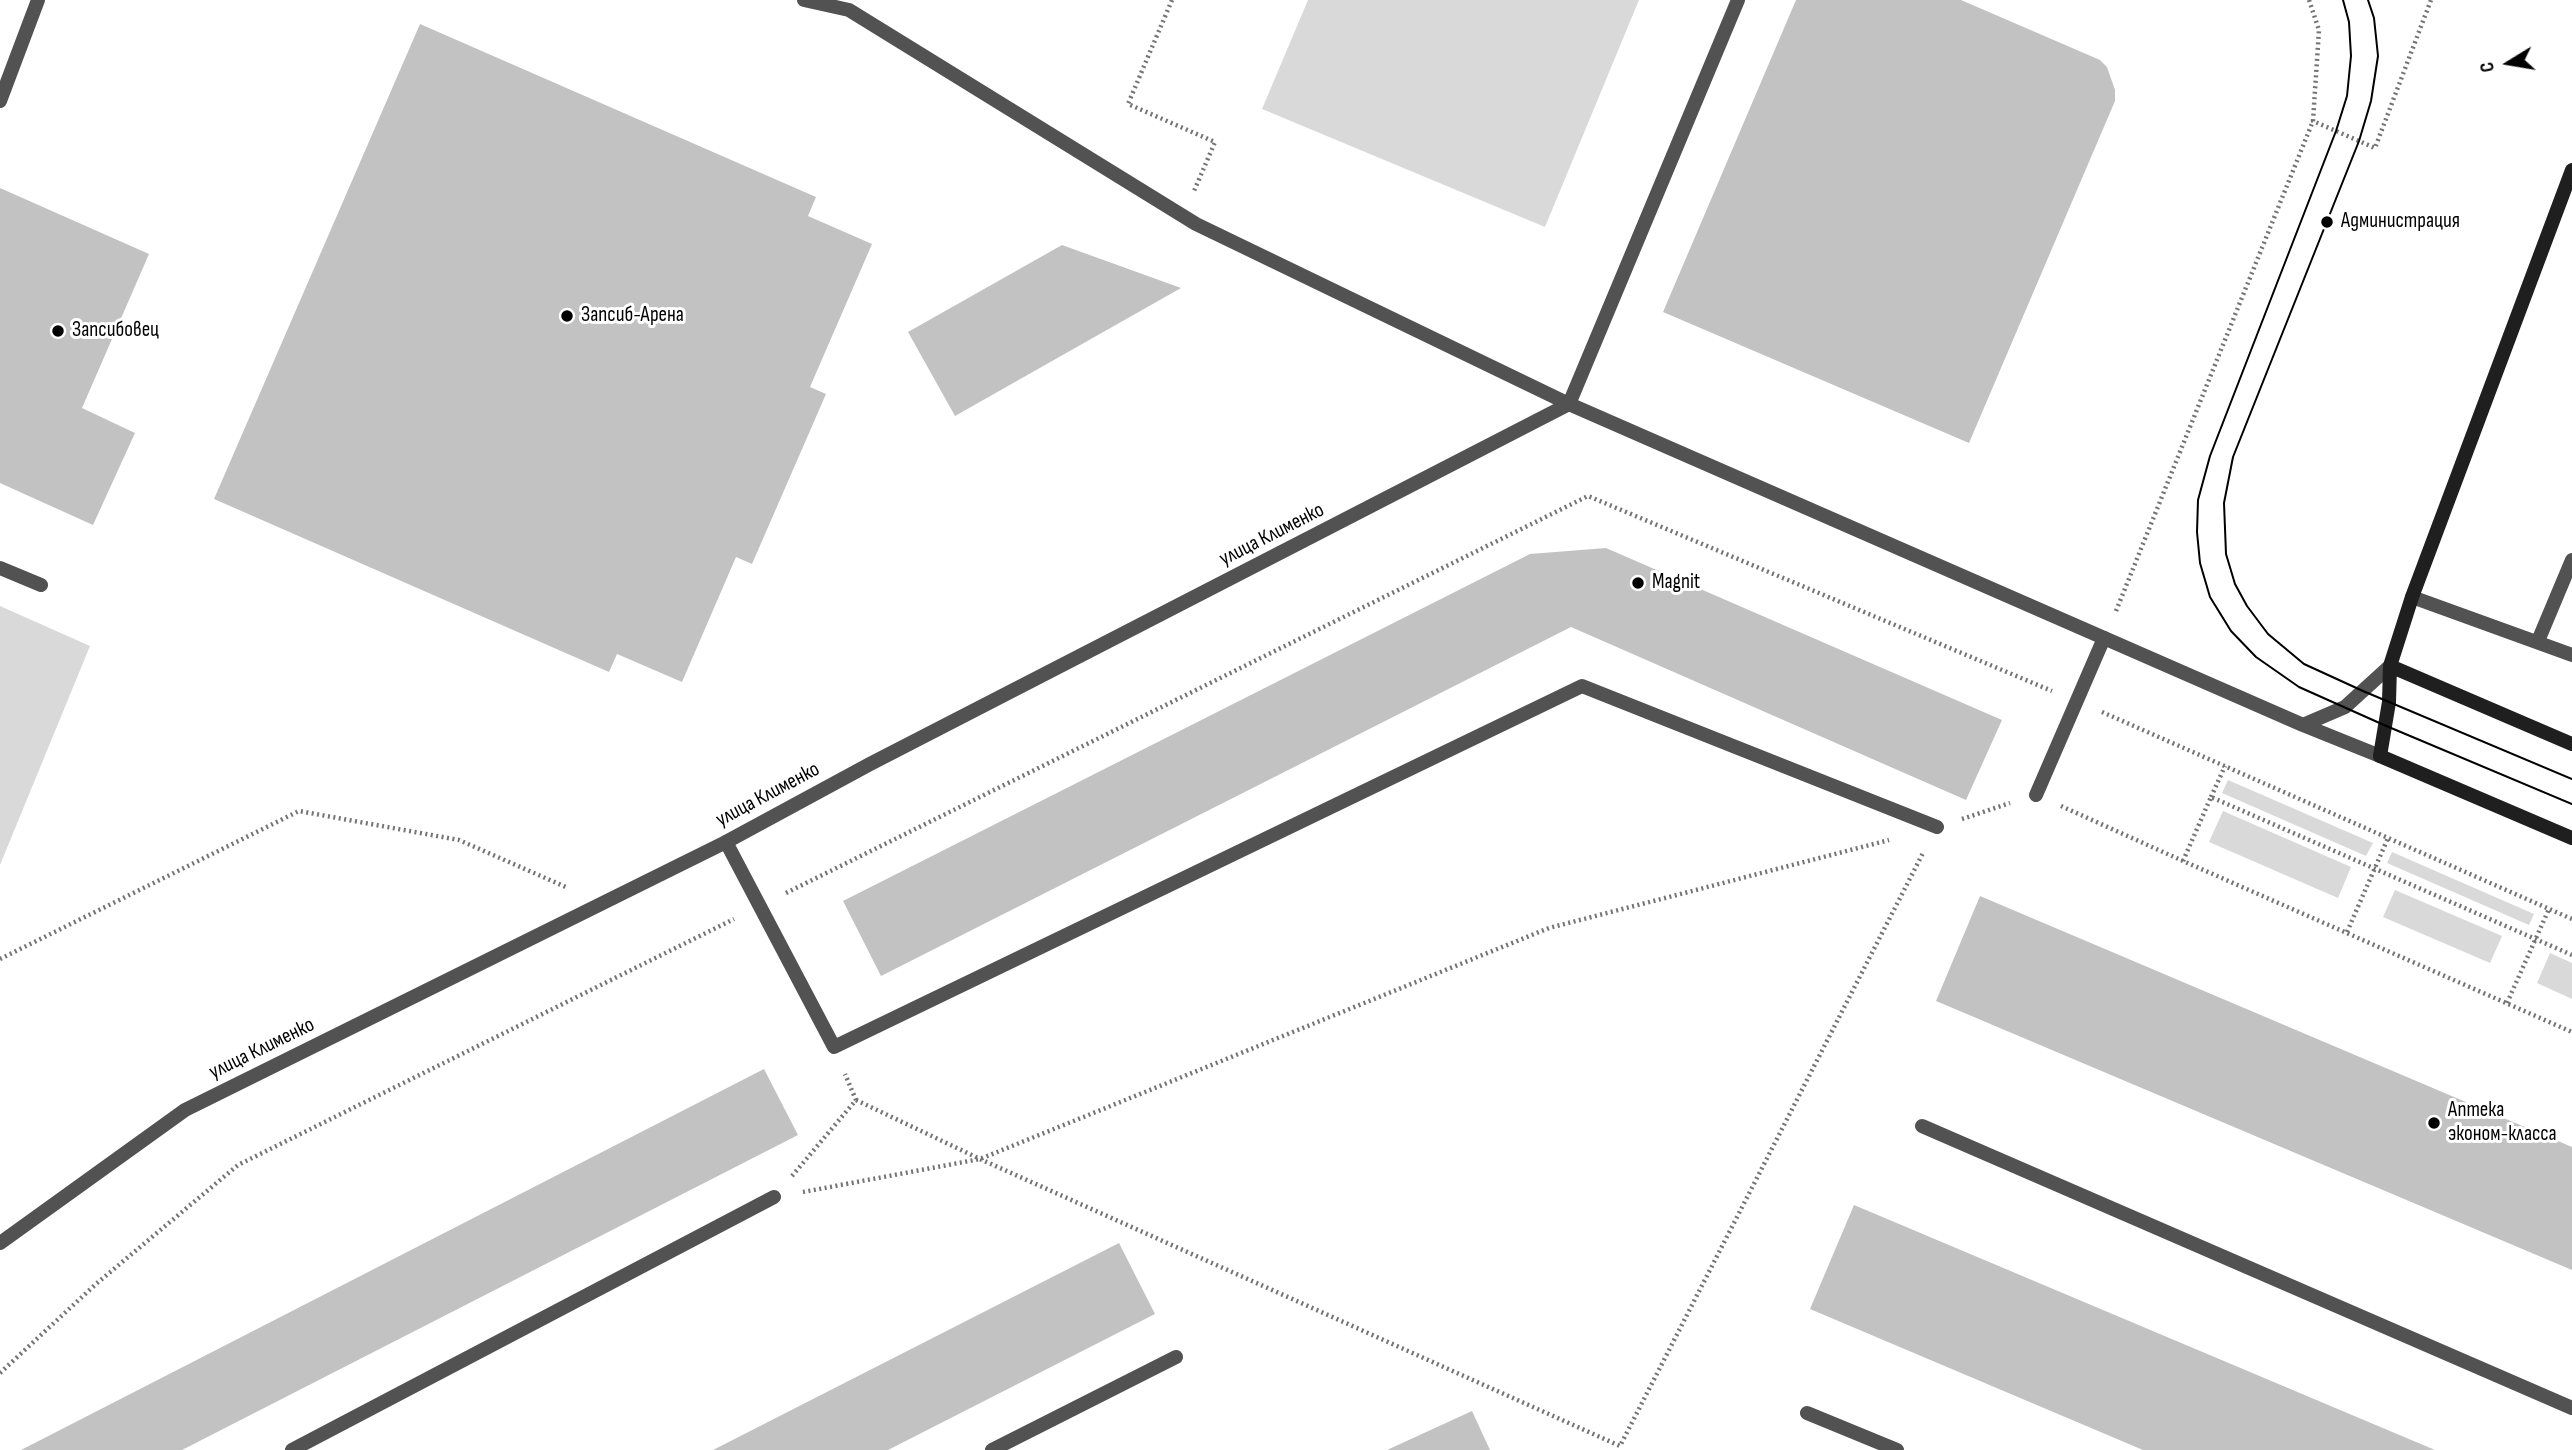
<!DOCTYPE html>
<html>
<head>
<meta charset="utf-8">
<style>
	body { margin:0 }
	#map { position:relative; width:2572px; height:1450px; overflow:hidden; background:#fff; font-family:"Sofia Sans Condensed",sans-serif }
	canvas { display:block }
	.north { position:absolute; left:2474px; top:28px; width:70px; height:70px; -webkit-text-stroke:5px #fff; paint-order:stroke; rotate:259deg; font-size:19px; font-weight:700; line-height:28px; text-align:center; color:#000 }
	.north::after { content:''; display:block; margin:auto; width:24px; height:32px; background:#000; clip-path:polygon(50% 0,100% 100%,50% 72%,0 100%) }
</style>
</head>
<body>
<div id="map">
<canvas width="2572" height="1450"></canvas>
<div class="north">С</div>
</div>
<script>
const ctx = document.querySelector('canvas').getContext('2d');
ctx.lineJoin = 'round';
function fillPath(path, color) { ctx.fillStyle = color; ctx.fill(path, 'evenodd'); }
const poly = rows => new Path2D(rows.map(r => 'M' + r).join(''));
function strokePath(path, color, width, dash) { ctx.strokeStyle = color; ctx.lineWidth = width; ctx.lineCap = dash ? 'butt' : 'round'; ctx.setLineDash(dash || []); ctx.stroke(path); }
function write(font, color, halo, rows, align = 'center') {
  ctx.font = font + ' "Sofia Sans Condensed",sans-serif'; ctx.lineWidth = 6; ctx.setLineDash([]); ctx.textBaseline = 'middle'; ctx.strokeStyle = halo; ctx.fillStyle = color; for (const [text, x, y, turn = 0] of rows) {
    ctx.save(); ctx.translate(x, y); ctx.rotate((+turn || 0) * Math.PI / 180); ctx.textAlign = isNaN(turn) ? turn : align; if (halo) ctx.strokeText(text, 0, 0); ctx.fillText(text, 0, 0); ctx.restore();
  }
}
fillPath(poly([
	[1308,0,1639,0,1545,227,1262,109],
	[0,606,90,646,0,865],
	[2228,780,2373,843,2366,856,2222,793],
	[2223,811,2351,867,2338,898,2209,842],
	[2392,852,2534,914,2529,925,2387,863],
	[2395,890,2502,936,2490,963,2383,917],
	[2550,953,2572,963,2572,999,2537,983]
]), '#d9d9d9');
fillPath(poly([
	[1796,0,1961,0,2100,60,2107,67,2115,90,2115,101,1969,443,1663,312],
	[420,24,816,197,808,216,872,244,810,387,826,394,752,564,736,557,682,682,617,654,609,672,214,499],
	[0,188,149,254,82,408,135,433,93,525,0,483],
	[1062,245,1181,288,955,416,908,332],
	[1606,548,2002,720,1966,800,1571,627,881,976,843,901,1530,554],
	[1980,896,2572,1147,2572,1270,1936,1001],
	[764,1069,798,1135,182,1450,21,1450],
	[1854,1205,2435,1450,2143,1450,1810,1309],
	[1119,1243,1155,1314,888,1450,713,1450],
	[1472,1411,1490,1450,1387,1450]
]), '#c2c2c2');
strokePath(poly([
	[1172,0,1128,104,1215,142,1194,191],
	[2309,0,2319,30,2313,121,2375,148,2431,0],
	[2116,611,2313,121],
	[2102,712,2572,919],
	[2211,797,2225,766],
	[2061,806,2183,861],
	[1962,819,2010,803],
	[786,893,1588,496,2052,691],
	[2347,932,2388,838],
	[2572,955,2211,797,2183,861,2572,1032],
	[0,959,299,811,459,840,568,888],
	[2507,1003,2549,909],
	[856,1100,980,1159,1620,1446,1923,853],
	[792,1176,856,1100,845,1074],
	[803,1192,980,1159,1549,928,1889,840],
	[0,1373,96,1284,238,1165,734,919]
]), '#747474', 4.5, [2, 3.5]);
strokePath(poly([
	[804,0,849,10,1196,224,1569,404],
	[0,101,38,0],
	[0,568,41,585],
	[2412,597,2572,655],
	[2538,641,2572,560],
	[2036,795,2104,638],
	[726,842,834,1047,1582,686,1937,827],
	[1922,1126,2572,1408],
	[1807,1413,1897,1450],
	[292,1450,774,1197],
	[992,1450,1176,1357]
]), '#525252', 14);
strokePath(poly([
	[1569,404,2303,725,2380,756],
	[1569,404,1738,0],
	[2303,725,2345,707,2390,666],
	[0,1243,185,1110,726,842,870,764,1569,404]
]), '#525252', 14);
strokePath(poly([
	[2572,170,2412,597,2390,666,2389,702,2380,756,2572,838],
	[2390,666,2572,744]
]), '#1f1f1f', 14);
strokePath(poly([
	[2343,0,2349,22,2351,56,2347,96,2336,131,2210,456,2198,500,2197,532,2200,563,2210,597,2231,631,2256,657,2299,687,2384,725,2572,804],
	[2368,0,2374,18,2378,56,2371,101,2359,141,2233,457,2224,503,2226,554,2235,584,2247,606,2268,634,2304,664,2363,691,2572,779]
]), '#000', 2);
for (const [x, y, r, color] of [
	[2327,222,7,"#000"],
	[567,316,7,"#000"],
	[58,331,7,"#000"],
	[1638,583,7,"#000"],
	[2434,1123,7,"#000"]
]) { const dot = new Path2D(); dot.arc(x, y, r, 0, 2 * Math.PI); ctx.fillStyle = color; ctx.fill(dot); strokePath(dot, '#fff', 2.5); }
write('21px', '#000', '#fff', [
	["Администрация",2341,222],
	["Запсиб-Арена",581,316],
	["Запсибовец",72,331],
	["Magnit",1652,583],
	["Аптека",2448,1111],
	["эконом-класса",2448,1135]
], 'left');
write('21px', '#000', '#fff', [
	["улица Клименко",1272,535,-27],
	["улица Клименко",768,795,-28],
	["улица Клименко",262,1049,-26]
]);
</script>
</body>
</html>
